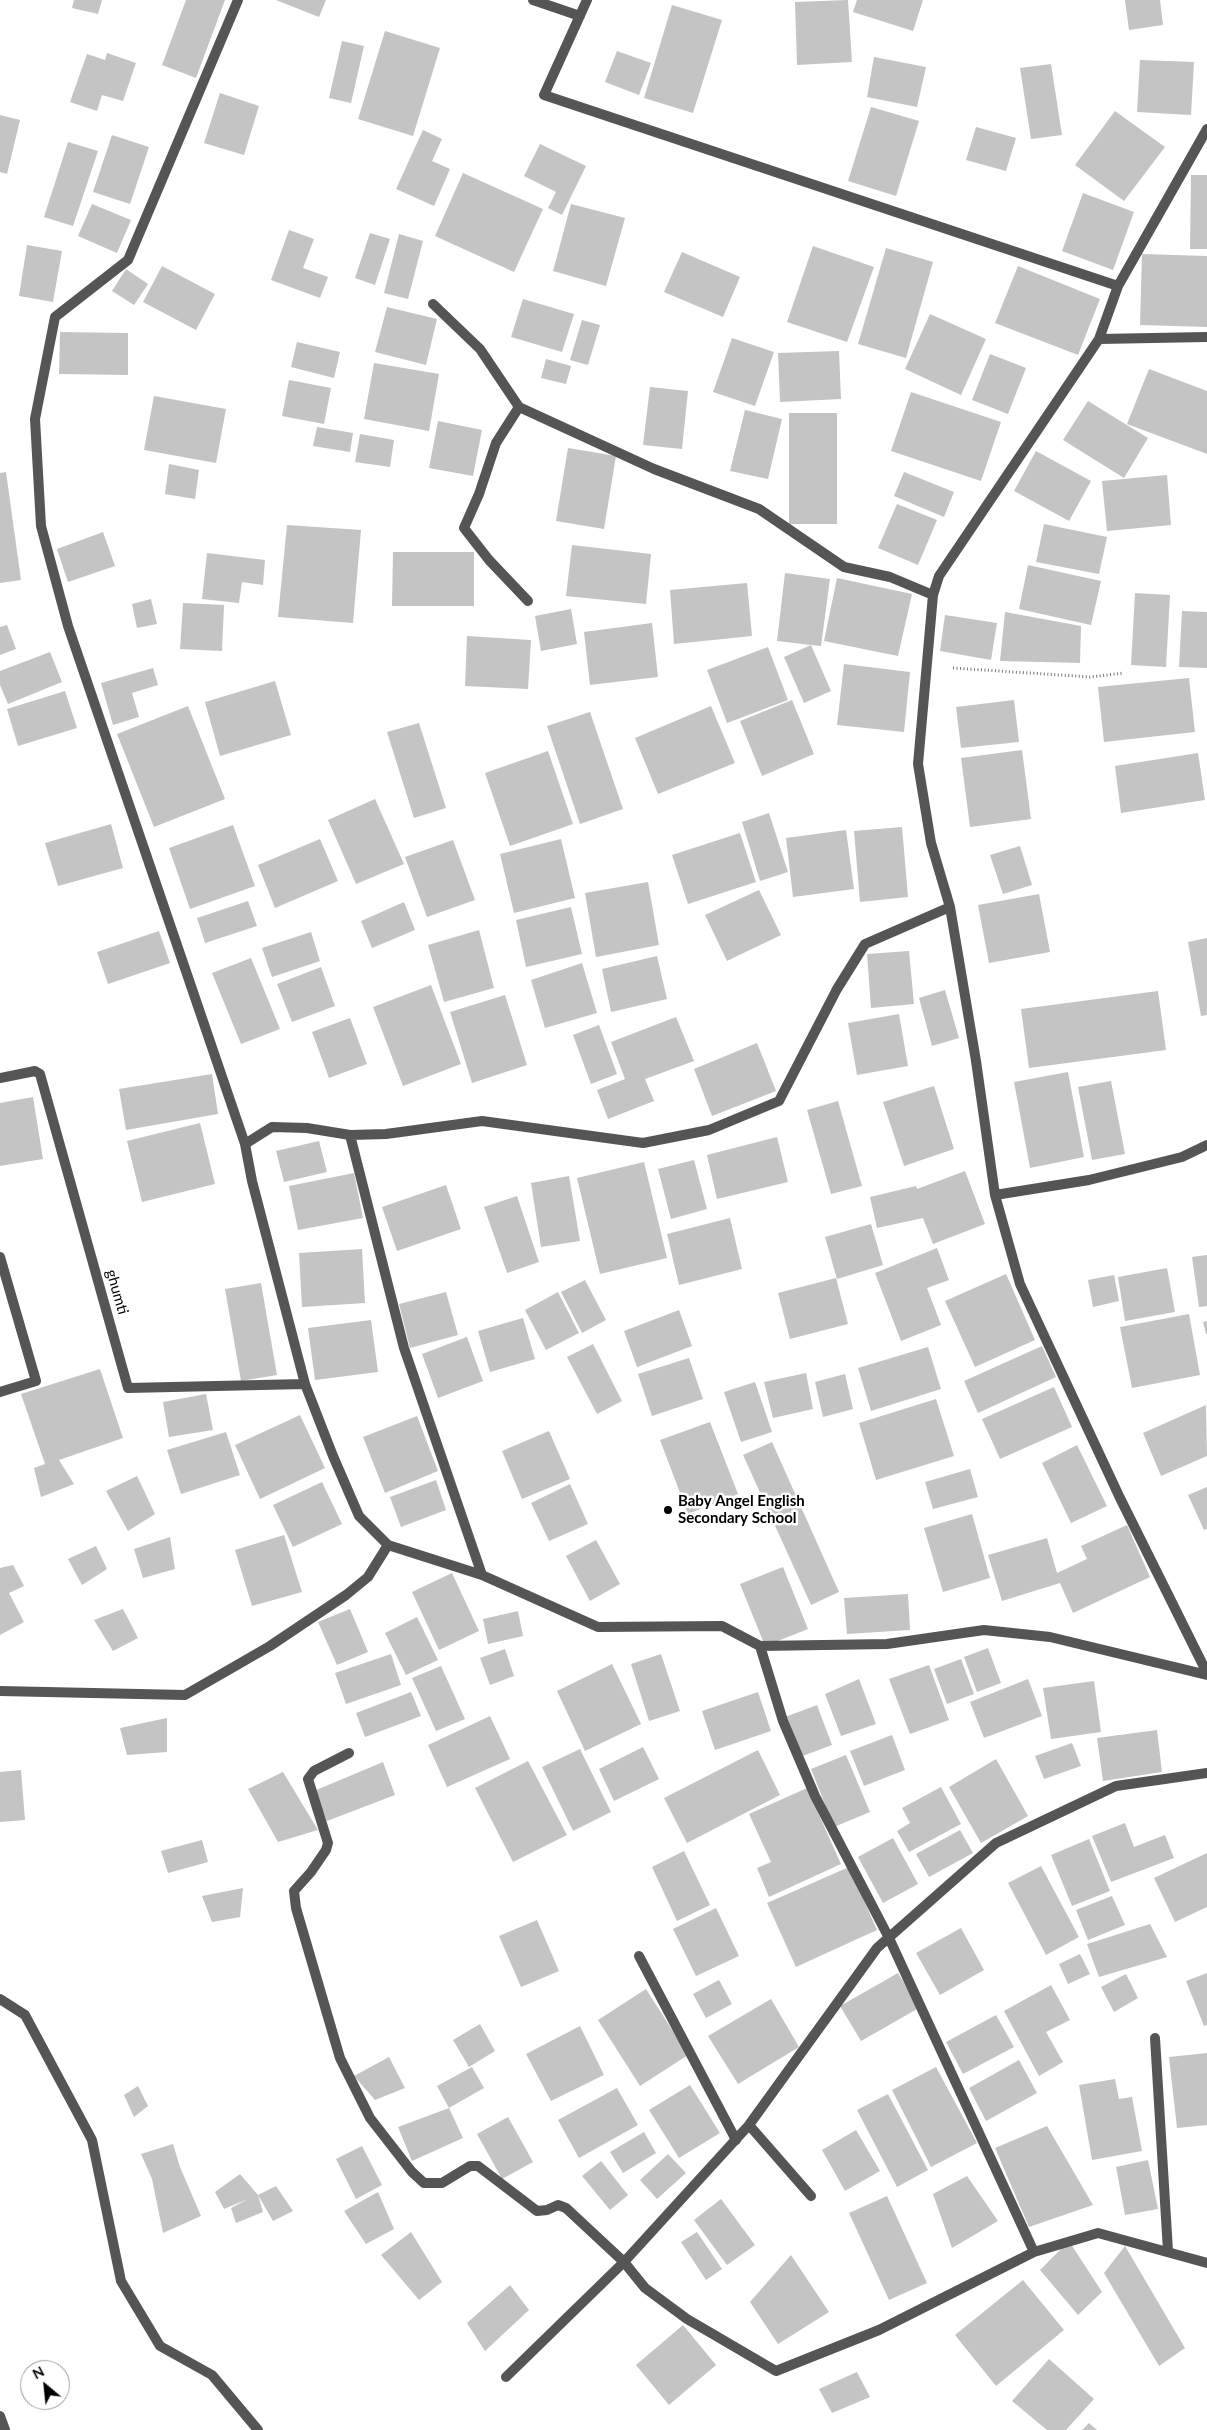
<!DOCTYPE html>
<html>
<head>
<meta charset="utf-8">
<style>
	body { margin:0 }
	#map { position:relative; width:1207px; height:2430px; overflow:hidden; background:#fff; font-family:Lato,sans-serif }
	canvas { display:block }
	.north { position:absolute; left:20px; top:2360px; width:50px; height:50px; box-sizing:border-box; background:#fff; border:1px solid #999; border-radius:50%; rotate:332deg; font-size:14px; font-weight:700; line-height:20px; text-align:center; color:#000 }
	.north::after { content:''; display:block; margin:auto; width:18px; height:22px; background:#000; clip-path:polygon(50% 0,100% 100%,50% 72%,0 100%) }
</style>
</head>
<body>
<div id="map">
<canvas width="1207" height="2430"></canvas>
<div class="north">N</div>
</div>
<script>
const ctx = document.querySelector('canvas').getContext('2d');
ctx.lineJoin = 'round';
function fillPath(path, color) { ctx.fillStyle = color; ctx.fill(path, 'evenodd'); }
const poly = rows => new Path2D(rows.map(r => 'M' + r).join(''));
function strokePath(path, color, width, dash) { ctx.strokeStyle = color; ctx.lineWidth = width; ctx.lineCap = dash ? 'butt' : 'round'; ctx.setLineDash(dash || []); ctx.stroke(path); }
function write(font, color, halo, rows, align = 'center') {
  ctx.font = font + ' Lato,sans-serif'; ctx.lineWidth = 5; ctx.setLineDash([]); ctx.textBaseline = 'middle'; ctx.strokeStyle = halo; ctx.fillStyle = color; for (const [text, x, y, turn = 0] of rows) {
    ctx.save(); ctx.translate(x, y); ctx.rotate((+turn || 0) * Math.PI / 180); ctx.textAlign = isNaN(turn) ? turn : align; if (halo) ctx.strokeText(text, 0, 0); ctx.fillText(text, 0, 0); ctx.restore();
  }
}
fillPath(poly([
	[74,0,102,0,98,14,72,8],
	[186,0,225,0,196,78,162,65],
	[276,0,326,0,319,17],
	[848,0,852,62,797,65,795,2],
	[857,0,923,0,913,31,853,12],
	[1125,0,1160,0,1163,25,1129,30],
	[672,5,722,20,693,113,644,98],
	[385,31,440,48,413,136,358,119],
	[342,41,364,46,351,103,329,98],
	[617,51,651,63,639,95,605,82],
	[107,53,136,63,123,101,102,95,97,111,70,102,87,54,105,60],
	[874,57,926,67,917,107,867,97],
	[1140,60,1194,62,1191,115,1137,112],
	[1051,64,1062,135,1031,139,1020,68],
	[220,93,259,106,244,155,204,143],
	[871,107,919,121,896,196,848,181],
	[1115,111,1165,147,1124,201,1075,165],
	[0,115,20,120,7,174,0,172],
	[976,127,1016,138,1006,171,966,160],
	[423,130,442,139,432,161,450,169,434,206,396,189],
	[112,135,149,147,130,204,93,192],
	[68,142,98,151,73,226,44,217],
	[540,144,586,166,562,215,548,208,556,192,524,176],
	[463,173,543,209,514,272,435,236],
	[1191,175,1207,175,1207,249,1190,249],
	[1083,193,1134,212,1113,270,1062,251],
	[92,204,131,220,117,253,78,236],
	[571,204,625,218,606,286,553,271],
	[289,230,314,239,303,268,328,277,320,298,271,280],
	[370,233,390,239,375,285,355,278],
	[399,234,423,241,408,299,384,293],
	[27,245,62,251,53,302,19,296],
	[813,246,874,267,847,342,787,322],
	[886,248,933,262,906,358,858,344],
	[682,252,740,277,723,317,664,292],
	[1142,254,1207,256,1207,327,1140,325],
	[162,266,215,294,196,330,143,302],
	[1018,266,1100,299,1078,355,995,323],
	[126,269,148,284,134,305,112,291],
	[523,299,574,314,562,352,511,337],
	[387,307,437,319,426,365,375,352],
	[930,314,986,339,961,395,905,369],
	[582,320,600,325,588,365,570,360],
	[60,332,128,333,128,375,59,374],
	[732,338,774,352,755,406,713,392],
	[297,342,340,352,334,378,291,367],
	[839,351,841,399,780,402,778,353],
	[990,354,1026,368,1008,414,972,400],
	[546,359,571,366,566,384,541,378],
	[374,363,439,374,429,431,364,419],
	[1149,369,1207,391,1207,454,1127,424],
	[289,380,331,388,324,424,282,416],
	[650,387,688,391,682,449,643,445],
	[911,392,1001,422,981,481,891,451],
	[154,396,226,409,216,463,144,450],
	[1088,401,1148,438,1124,478,1063,440],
	[745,410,782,419,768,479,730,471],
	[789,413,837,413,837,524,789,524],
	[438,421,482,430,473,476,429,468],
	[317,427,353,433,350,452,313,446],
	[360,434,394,440,390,467,355,462],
	[568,448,616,456,604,529,556,521],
	[1036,451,1091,481,1069,521,1014,491],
	[169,464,199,470,195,499,165,494],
	[6,472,21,580,0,583,0,473],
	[904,472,954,492,944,517,894,496],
	[1167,475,1171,525,1107,531,1102,481],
	[897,504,937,520,918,565,878,548],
	[1044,524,1107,537,1099,574,1036,562],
	[287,525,361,530,353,623,278,617],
	[103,532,115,566,68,582,57,549],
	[572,545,651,554,646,604,566,596],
	[393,552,474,552,474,606,392,606],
	[207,553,265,560,263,585,242,582,239,603,202,599],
	[1028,565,1101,581,1091,625,1019,609],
	[785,573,830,579,821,646,811,645,831,691,804,703,784,657,811,645,777,641],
	[837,578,912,594,898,656,824,641],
	[747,583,752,636,674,644,670,590],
	[1135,593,1170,595,1166,667,1131,665],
	[151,599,157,624,137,628,132,604],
	[183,603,224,605,222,651,180,649],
	[571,609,577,644,541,651,535,616],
	[1182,611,1207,612,1207,668,1179,667],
	[1005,612,1081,626,1080,663,1000,661],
	[945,615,997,623,991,660,940,651],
	[652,623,658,677,590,685,584,632],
	[7,625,16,649,0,655,0,627],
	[467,636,531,640,528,689,465,686],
	[768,647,788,700,727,723,707,670],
	[50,652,62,682,8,704,0,685,0,671],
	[844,664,910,672,904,732,837,725],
	[153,668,158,685,132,693,139,717,113,725,101,683],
	[1189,678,1195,732,1104,742,1098,687],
	[275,681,291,735,220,756,205,702],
	[65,691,77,728,18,746,7,709],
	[792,700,814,754,762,776,740,721],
	[1014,700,1019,742,961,748,956,707],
	[188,706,225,799,154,827,117,734],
	[711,706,735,763,658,794,635,738],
	[590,712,623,809,580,824,547,726],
	[419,723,446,808,414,818,387,732],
	[1022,750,1031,819,970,827,961,758],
	[548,751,573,824,510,846,485,773],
	[1198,753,1205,800,1121,813,1115,766],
	[375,799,404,864,356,884,328,820],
	[769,813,788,872,760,881,742,822],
	[111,824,123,868,58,886,45,843],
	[233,825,255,886,190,909,169,848],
	[902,827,908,897,860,902,854,831],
	[846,830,854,889,793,897,786,838],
	[740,833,756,882,688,904,672,855],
	[320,839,338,881,275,908,258,865],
	[561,839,575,898,514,913,500,854],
	[453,840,475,900,427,917,405,857],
	[1020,846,1032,885,1003,894,990,855],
	[648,882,659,945,596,957,585,893],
	[759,890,781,935,727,961,705,915],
	[1039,894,1050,952,989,963,978,905],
	[248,901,257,926,205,943,197,918],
	[404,902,415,930,372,948,361,921],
	[571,907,582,954,526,967,516,920],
	[479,930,494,988,444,1002,428,945],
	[159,931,170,963,108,984,97,952],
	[311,932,320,961,272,977,262,948],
	[1207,938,1207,1015,1201,1016,1188,942],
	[909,951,914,1004,871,1008,867,954],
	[657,956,667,999,611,1012,602,969],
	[251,958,280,1029,241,1044,212,973],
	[582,963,597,1013,545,1028,531,980],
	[321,967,335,1006,292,1022,277,984],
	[431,985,461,1064,403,1086,373,1007],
	[945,990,959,1038,932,1046,919,998],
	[1158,991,1166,1050,1029,1068,1021,1009],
	[505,995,527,1065,472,1083,450,1012],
	[899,1014,908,1066,857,1075,848,1023],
	[676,1017,694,1061,645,1079,654,1101,608,1119,597,1090,625,1079,611,1042],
	[350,1018,367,1064,329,1078,312,1032],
	[599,1025,617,1074,591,1084,573,1035],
	[757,1043,776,1091,712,1116,694,1069],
	[1068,1072,1084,1157,1030,1168,1014,1082],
	[212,1074,218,1114,126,1130,119,1089],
	[1111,1081,1125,1154,1092,1160,1078,1087],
	[934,1086,954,1149,904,1166,883,1102],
	[33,1097,43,1159,0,1166,0,1103],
	[838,1101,862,1186,831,1194,807,1110],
	[200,1123,215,1184,142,1202,127,1141],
	[777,1137,788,1182,717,1199,707,1155],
	[319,1141,327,1172,284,1182,276,1151],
	[694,1160,707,1209,671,1219,658,1169],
	[644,1162,667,1258,600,1274,577,1178],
	[965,1171,985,1224,933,1244,923,1218,877,1228,870,1197,916,1186,917,1189],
	[354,1173,363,1218,298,1230,289,1186],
	[569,1176,580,1241,541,1247,531,1183],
	[446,1185,461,1229,397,1251,382,1207],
	[517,1196,539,1262,507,1273,484,1207],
	[730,1218,742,1269,679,1285,667,1234],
	[871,1224,883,1265,837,1279,825,1237],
	[937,1248,949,1280,927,1288,941,1325,901,1341,875,1273],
	[362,1249,365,1303,302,1307,299,1253],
	[1207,1255,1207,1306,1199,1307,1192,1257],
	[1167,1268,1175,1312,1125,1321,1118,1277],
	[1006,1274,1035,1340,975,1367,945,1301],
	[1114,1275,1119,1301,1093,1307,1088,1280],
	[836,1278,848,1324,790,1339,778,1293],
	[585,1280,606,1320,582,1333,561,1292],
	[261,1283,277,1375,241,1381,225,1289],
	[446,1292,458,1335,410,1348,399,1304],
	[558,1292,579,1333,546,1350,525,1310],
	[679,1310,692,1346,637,1367,624,1331],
	[1189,1314,1200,1375,1132,1388,1120,1327],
	[523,1318,535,1359,490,1372,478,1331],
	[371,1320,378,1372,315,1380,308,1328],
	[1207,1321,1207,1334,1206,1334,1203,1322],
	[467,1337,483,1381,438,1398,422,1354],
	[593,1344,622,1401,597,1414,567,1357],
	[1042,1346,1056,1377,978,1413,964,1381],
	[928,1347,941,1389,871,1411,858,1368],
	[689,1358,703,1399,652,1416,638,1374],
	[100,1369,123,1438,59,1460,74,1484,41,1497,34,1468,45,1464,21,1394],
	[806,1373,813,1409,773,1418,764,1382],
	[845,1374,853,1409,823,1417,815,1382],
	[755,1382,772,1432,741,1442,724,1392],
	[1054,1387,1072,1427,1000,1459,982,1419],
	[206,1394,213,1430,169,1437,163,1402],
	[936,1399,954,1456,876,1480,859,1423],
	[1206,1405,1207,1456,1161,1476,1143,1433],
	[300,1415,325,1468,260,1499,235,1445],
	[417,1416,438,1471,385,1493,363,1437],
	[710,1422,738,1494,688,1514,660,1440],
	[549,1431,570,1479,522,1499,502,1451],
	[226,1432,240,1475,181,1494,167,1450],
	[772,1442,839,1592,811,1605,743,1455],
	[1077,1445,1107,1506,1071,1523,1042,1463],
	[970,1469,978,1497,933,1509,925,1482],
	[137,1476,155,1514,128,1531,106,1491],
	[436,1480,446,1510,401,1527,390,1497],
	[322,1482,342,1524,293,1547,273,1505],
	[570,1484,588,1524,549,1541,531,1503],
	[1207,1487,1207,1529,1204,1530,1188,1495],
	[972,1514,990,1578,943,1592,924,1528],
	[1127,1525,1150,1577,1073,1613,1060,1583,1002,1601,988,1555,1047,1538,1057,1573,1087,1559,1081,1546],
	[284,1535,302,1592,252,1606,235,1550],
	[170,1537,175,1569,143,1578,134,1549],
	[596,1540,620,1584,590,1601,566,1556],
	[96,1546,107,1569,82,1585,68,1559],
	[13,1565,24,1586,9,1593,24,1622,0,1635,0,1568],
	[783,1567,808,1629,765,1646,740,1584],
	[452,1573,479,1631,439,1650,412,1592],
	[908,1594,910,1630,847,1634,844,1598],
	[123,1609,138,1638,113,1651,94,1620],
	[350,1609,368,1652,337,1665,318,1622],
	[518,1611,523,1636,488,1644,483,1619],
	[417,1617,438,1660,406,1675,385,1633],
	[988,1648,1001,1683,977,1692,964,1657],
	[505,1649,514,1676,490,1685,480,1658],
	[391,1654,401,1685,346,1704,335,1673],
	[661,1654,680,1711,649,1721,631,1664],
	[961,1659,974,1694,947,1704,934,1669],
	[612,1664,641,1724,585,1751,557,1691],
	[929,1665,949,1720,910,1734,889,1679],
	[441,1666,465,1719,436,1731,412,1678],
	[859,1679,876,1724,841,1736,825,1694],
	[1028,1679,1042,1716,984,1738,970,1702],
	[1094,1681,1101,1732,1051,1739,1043,1688],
	[411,1692,421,1716,365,1737,356,1713],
	[758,1692,771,1731,715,1750,702,1711],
	[817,1705,832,1745,800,1757,785,1717],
	[490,1716,510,1759,447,1787,428,1745],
	[167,1718,167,1752,127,1755,120,1728],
	[1157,1730,1162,1772,1103,1781,1097,1738],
	[892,1735,905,1770,864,1786,850,1751],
	[1072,1743,1081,1766,1044,1779,1035,1756],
	[643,1747,659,1779,614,1801,599,1769],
	[580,1749,611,1812,573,1831,542,1767],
	[758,1750,780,1795,687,1843,664,1798],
	[846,1755,870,1812,834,1827,811,1769],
	[996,1759,1028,1816,981,1843,949,1787],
	[528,1761,567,1835,513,1862,475,1788],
	[383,1762,395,1795,327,1821,314,1791],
	[21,1770,25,1820,0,1822,0,1772],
	[283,1772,318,1830,278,1842,248,1789],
	[941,1787,961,1824,909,1852,897,1831,910,1823,902,1808],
	[807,1788,841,1864,769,1897,757,1868,771,1862,749,1814],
	[1125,1823,1134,1847,1165,1835,1174,1858,1111,1882,1092,1836],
	[960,1830,973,1853,929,1877,916,1854],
	[893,1838,918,1884,883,1903,858,1857],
	[1089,1839,1110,1891,1072,1906,1051,1855],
	[202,1840,208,1862,168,1873,161,1851],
	[684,1851,710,1905,677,1921,652,1867],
	[1207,1853,1207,1907,1175,1922,1154,1878],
	[1041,1866,1079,1937,1046,1955,1008,1883],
	[849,1867,877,1930,796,1967,767,1903],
	[243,1888,240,1917,212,1922,202,1896],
	[1112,1896,1125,1925,1088,1940,1076,1910],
	[716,1908,739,1956,696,1976,673,1929],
	[537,1920,559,1971,521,1987,499,1936],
	[1150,1924,1167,1957,1099,1977,1087,1944],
	[961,1928,984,1970,940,1995,916,1953],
	[1080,1954,1090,1974,1068,1984,1059,1964],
	[898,1973,919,2008,861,2041,840,2006],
	[1207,1973,1207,2025,1204,2026,1186,1981],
	[1126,1974,1138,1998,1114,2012,1101,1987],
	[719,1980,732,2004,706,2018,693,1994],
	[1051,1985,1070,2020,1046,2032,1063,2062,1039,2076,1004,2011],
	[646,1989,688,2055,640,2086,598,2020],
	[771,1999,799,2047,738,2084,708,2036],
	[996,2015,1014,2047,963,2074,946,2042],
	[480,2024,495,2051,469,2067,453,2040],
	[580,2026,604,2075,551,2101,526,2054],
	[1207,2053,1207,2125,1177,2128,1169,2057],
	[389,2057,405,2088,375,2100,354,2076],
	[1019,2060,1037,2093,986,2121,969,2088],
	[472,2067,484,2088,449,2108,437,2086],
	[936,2067,977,2143,931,2167,892,2090],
	[1115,2079,1119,2099,1132,2097,1142,2151,1092,2160,1079,2085],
	[690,2085,720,2133,679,2158,649,2110],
	[138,2086,148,2106,134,2117,124,2095],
	[617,2088,638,2125,579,2158,558,2120],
	[888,2094,928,2170,897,2187,857,2110],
	[449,2108,463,2138,412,2161,398,2127],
	[508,2117,533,2162,502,2179,477,2134],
	[1047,2126,1093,2205,1029,2227,995,2148],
	[856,2130,880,2171,845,2191,822,2150],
	[644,2132,656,2153,623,2173,610,2152],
	[173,2144,180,2167,201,2216,163,2233,152,2179,141,2154],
	[362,2146,382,2185,356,2199,336,2159],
	[668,2154,686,2173,657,2199,640,2180],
	[1148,2160,1158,2209,1125,2215,1116,2167],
	[601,2161,628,2195,610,2210,582,2176],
	[240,2174,258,2195,276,2186,293,2211,273,2221,258,2195,263,2212,236,2223,231,2208,248,2199,224,2209,215,2192],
	[967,2176,998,2221,952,2248,933,2194],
	[378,2192,394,2229,366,2244,344,2211],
	[887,2196,927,2283,889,2300,849,2213],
	[721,2199,755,2245,727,2265,694,2220],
	[411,2232,442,2282,419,2300,381,2255],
	[697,2232,722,2269,706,2280,681,2242],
	[1069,2241,1102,2292,1078,2315,1040,2270],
	[1125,2246,1185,2348,1159,2366,1104,2273],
	[791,2255,829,2312,778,2344,750,2302],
	[1023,2280,1064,2330,996,2386,955,2335],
	[510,2285,529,2310,485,2351,467,2323],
	[683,2325,716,2365,669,2405,636,2365],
	[1049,2359,1094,2399,1066,2430,1047,2430,1012,2401],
	[857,2372,870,2397,832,2413,819,2389],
	[1089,2423,1097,2430,1082,2430]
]), '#c4c4c4');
strokePath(poly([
	[953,668,1090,677,1124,673]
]), '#777', 3, [1, 2.5]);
strokePath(poly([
	[639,1956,736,2140],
	[1155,2038,1168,2251]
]), '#555', 10);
strokePath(poly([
	[238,0,128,260,55,317,35,419,41,526,68,626,245,1144,252,1181,305,1384,333,1456,359,1516,388,1545,482,1575,598,1627,722,1626,760,1646,887,1644,984,1630,1050,1637,1207,1675],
	[533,0,580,16],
	[587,0,544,95,1118,286,1099,339,939,576,933,595,918,764,931,843,950,907,976,1061,995,1195,1020,1284,1120,1498,1207,1673],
	[1118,286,1207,129],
	[433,304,480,349,519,407,654,469,759,509,844,567,890,577,933,595],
	[1099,339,1207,337],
	[519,407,496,443,479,494,464,528,489,560,528,601],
	[0,1078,35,1071,40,1074,128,1388,305,1384],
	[350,1135,404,1348,482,1575],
	[245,1144,272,1127,307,1128,350,1135,386,1134,482,1121,643,1143,709,1130,779,1101,837,989,865,944,950,907],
	[995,1195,1089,1180,1182,1157,1207,1145],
	[0,1257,36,1381,0,1392],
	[760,1646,783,1721,815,1796,889,1938,1034,2252],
	[0,1691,185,1695,270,1646,346,1595,368,1577,388,1545],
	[349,1753,314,1771,308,1779,328,1843,326,1850,311,1872,294,1891,296,1908,340,2058,370,2118,412,2172,424,2183,442,2183,470,2166,478,2166,537,2211,547,2210,558,2205,566,2208,624,2262,645,2288,687,2319,776,2371,879,2330,1034,2252,1098,2233,1207,2263],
	[0,1999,25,2015,92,2140,121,2281,160,2346,212,2375,258,2430],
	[749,2125,811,2196],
	[506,2377,624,2262,749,2125,877,1948,996,1843,1116,1786,1207,1773],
	[0,2416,5,2430]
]), '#555', 10);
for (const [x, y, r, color] of [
	[668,1510,5,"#000"]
]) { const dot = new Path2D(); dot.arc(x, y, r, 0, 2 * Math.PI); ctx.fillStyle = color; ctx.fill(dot); strokePath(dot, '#fff', 2); }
write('15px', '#000', '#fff', [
	["ghumti",117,1292,74]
]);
write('bold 15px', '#000', '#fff', [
	["Baby Angel English",678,1501],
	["Secondary School",678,1518]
], 'left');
</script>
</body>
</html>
